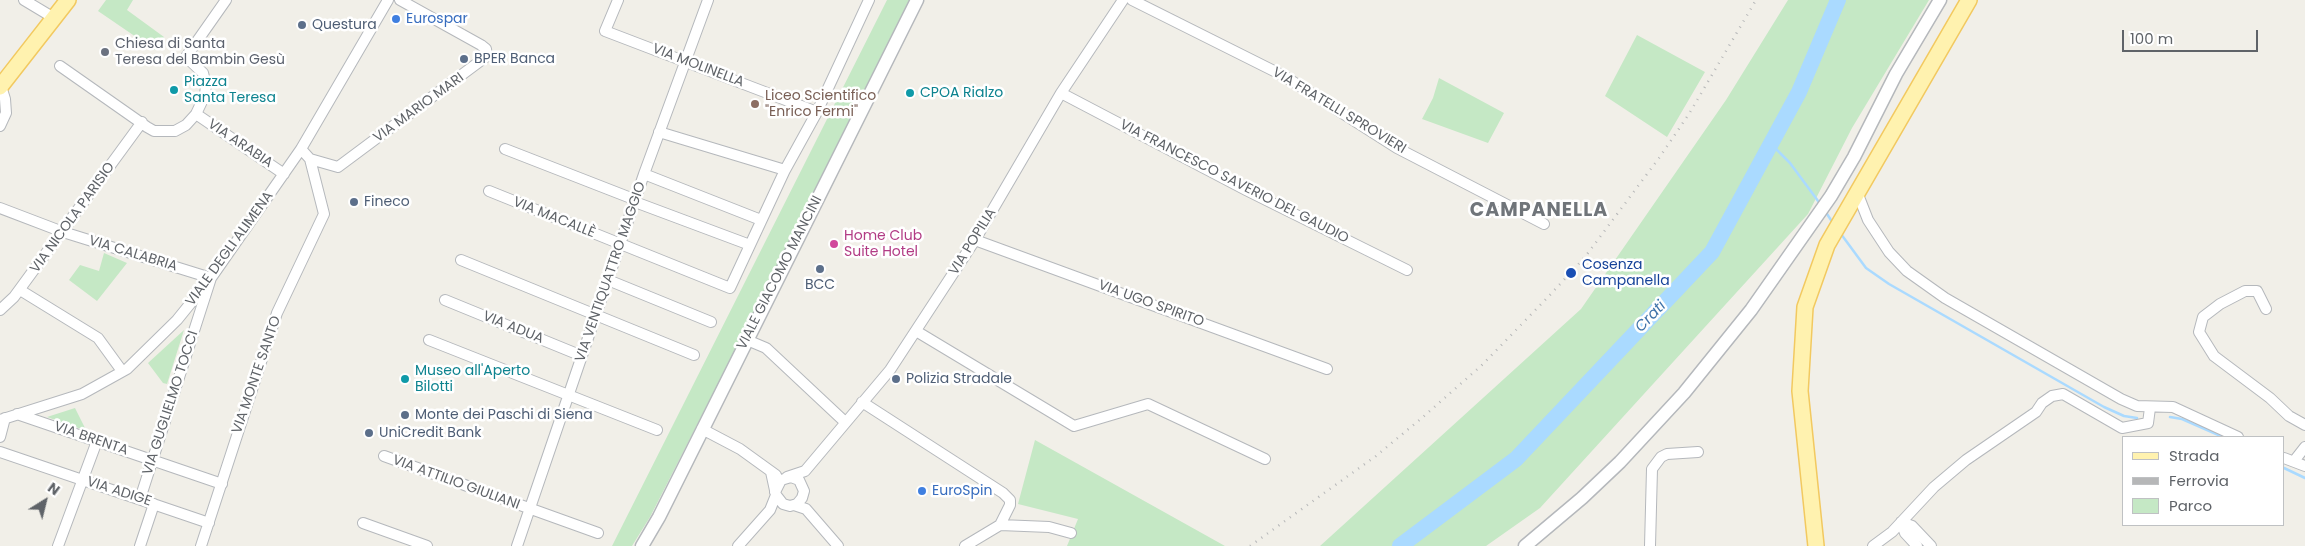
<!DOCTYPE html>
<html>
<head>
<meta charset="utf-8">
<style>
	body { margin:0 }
	#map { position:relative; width:2305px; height:546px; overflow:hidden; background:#f1efe8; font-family:Poppins,sans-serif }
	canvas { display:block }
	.legend { position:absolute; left:2122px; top:436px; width:162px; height:90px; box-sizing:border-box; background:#fff; border:1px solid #bfc1c3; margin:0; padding:6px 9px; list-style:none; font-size:15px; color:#5f6368 }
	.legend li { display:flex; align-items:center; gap:10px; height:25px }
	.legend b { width:25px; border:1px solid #bfc1c3 }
	.north { position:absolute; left:20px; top:476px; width:50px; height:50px; -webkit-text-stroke:4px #fff; paint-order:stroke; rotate:36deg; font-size:14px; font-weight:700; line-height:20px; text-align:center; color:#5f6368 }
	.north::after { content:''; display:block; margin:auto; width:18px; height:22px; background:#5f6368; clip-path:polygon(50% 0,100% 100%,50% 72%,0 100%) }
	.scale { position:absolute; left:2122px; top:30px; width:136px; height:22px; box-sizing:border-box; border:2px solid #5f6368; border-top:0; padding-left:6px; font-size:15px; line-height:18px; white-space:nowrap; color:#5f6368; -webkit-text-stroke:4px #fff; paint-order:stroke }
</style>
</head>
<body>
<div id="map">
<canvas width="2305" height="546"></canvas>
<ul class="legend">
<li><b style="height:6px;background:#fff2af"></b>Strada</li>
<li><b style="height:6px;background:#b6b7b8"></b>Ferrovia</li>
<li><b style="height:14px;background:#c5e8c5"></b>Parco</li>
</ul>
<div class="north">N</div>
<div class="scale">100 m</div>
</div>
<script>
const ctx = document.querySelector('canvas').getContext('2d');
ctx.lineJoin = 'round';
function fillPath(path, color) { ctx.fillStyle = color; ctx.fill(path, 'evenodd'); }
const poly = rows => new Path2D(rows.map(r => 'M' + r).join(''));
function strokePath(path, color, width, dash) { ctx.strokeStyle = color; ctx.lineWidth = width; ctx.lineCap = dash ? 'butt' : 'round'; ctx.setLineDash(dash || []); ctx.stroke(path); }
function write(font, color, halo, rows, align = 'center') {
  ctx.font = font + ' Poppins,sans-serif'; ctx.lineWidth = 5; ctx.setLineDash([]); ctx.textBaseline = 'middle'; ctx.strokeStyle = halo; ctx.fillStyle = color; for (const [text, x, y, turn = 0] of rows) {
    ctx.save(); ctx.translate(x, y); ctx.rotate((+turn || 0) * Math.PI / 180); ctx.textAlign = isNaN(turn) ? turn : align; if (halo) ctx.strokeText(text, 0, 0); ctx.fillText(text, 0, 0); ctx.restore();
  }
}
fillPath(poly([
	[106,0,133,0,127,10,164,37,155,50,98,11],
	[887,0,914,0,650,517,632,546,612,546],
	[1788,0,1929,0,1852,128,1808,214,1540,508,1486,546,1320,546,1581,309,1726,100],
	[1637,35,1705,72,1667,137,1605,96],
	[1439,78,1504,113,1488,143,1422,119,1433,98],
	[104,253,127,263,97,301,69,280,80,265,99,271],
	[184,330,167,384,163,383,148,363],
	[75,408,85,428,84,430,47,417],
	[1035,440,1225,546,1067,546,1078,519,1018,504]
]), '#c5e8c5');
strokePath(poly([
	[1771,144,1790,163,1821,205],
	[1825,211,1833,223],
	[1841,234,1866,268,1889,284,2104,407,2124,416,2137,418],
	[2170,417,2182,419,2223,437],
	[2284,468,2305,478]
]), '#aadaff', 2.5);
strokePath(poly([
	[1400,546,1516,459,1712,252,1799,92,1838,0]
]), '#aadaff', 16);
const minor = poly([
	[24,0,54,18],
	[618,0,605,31,817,112],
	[1132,0,1284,76,1397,148,1544,224],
	[60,66,147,127,154,131,175,131,186,125,196,114,205,95,206,85,203,73,186,57,226,0],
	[0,83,5,99,6,113,0,126],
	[1061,93,1246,190,1407,270],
	[196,114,284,174],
	[659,132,785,170],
	[505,149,636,200],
	[310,159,338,167,487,56,486,49,481,45,400,0],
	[644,174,761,220],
	[489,191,730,288,785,170,817,112,869,0],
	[1857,192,1868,220,1889,252,1907,271,1945,298,2121,399,2137,406,2173,407,2238,437],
	[635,202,750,245],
	[0,208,63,232,211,278,140,499],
	[975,240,1327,369],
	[461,260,694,355],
	[608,280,711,322],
	[20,290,98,338,122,371],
	[445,300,582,356],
	[2266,309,2257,291,2245,291,2220,304,2203,317,2199,332,2214,356,2270,398,2289,416,2305,425],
	[0,310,14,297,142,122],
	[916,331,1074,426,1148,404,1265,459],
	[429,340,657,430],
	[747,340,766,348,845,422],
	[862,402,1003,493,1010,500,1010,505,1000,525],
	[17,414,222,484],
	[0,420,82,394,127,369,177,320,211,278,301,149,388,0],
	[702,429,740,449,776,475],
	[0,437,5,418],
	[0,452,209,523],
	[384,456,598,533],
	[2284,458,2305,466],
	[2294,461,2305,447],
	[771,472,776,495,783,504,790,506,797,504,802,498,804,491,799,480,791,477,781,480,775,492],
	[787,477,805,471,890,370,975,240,1061,93,1123,0],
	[794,505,806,509,838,546],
	[1901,522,1912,526,1931,546],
	[1901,522,1905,533,1917,546],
	[363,523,427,546],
	[58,546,97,441],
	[140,546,154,504],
	[201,546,277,313,324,214,310,159,301,149],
	[517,546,644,174,708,0],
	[738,546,770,510,776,495],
	[965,546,1000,525,1049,527,1071,533],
	[1650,546,1652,469,1661,457,1667,454,1698,452],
	[1873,546,1892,532,1934,487,1966,460,2036,412,2042,403,2052,396,2063,394,2122,428,2148,423,2150,408]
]);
const tertiary = poly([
	[642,546,659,517,917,0],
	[1525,546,1582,498,1620,462,1684,393,1751,310,1831,196,1854,157,1896,74,1940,0]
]);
const primary = poly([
	[0,87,68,0],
	[1816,546,1800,391,1805,307,1827,245,1969,0]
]);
strokePath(minor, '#b5b8bc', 12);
strokePath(tertiary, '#b5b8bc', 15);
strokePath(primary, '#f2c960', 18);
strokePath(minor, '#fff', 10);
strokePath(tertiary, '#fff', 12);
strokePath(primary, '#fff2af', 15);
strokePath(poly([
	[1250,546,1376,456,1423,417,1482,365,1549,296,1585,257,1659,158,1689,114,1756,0]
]), '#b6b7b8', 2.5, [1, 6]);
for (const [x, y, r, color] of [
	[396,19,5,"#3f7fe0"],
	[302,25,5,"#5c6f8a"],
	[105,52,5,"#6b7280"],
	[464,59,5,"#5c6f8a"],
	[174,90,5,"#0f9aa8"],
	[910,93,5,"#0f9aa8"],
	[755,104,5,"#8d6e63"],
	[354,202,5,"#5c6f8a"],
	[834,244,5,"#d1479c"],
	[820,269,5,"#5c6f8a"],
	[1571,273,6,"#1a4fb4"],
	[405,379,5,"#0f9aa8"],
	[896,379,5,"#5c6f8a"],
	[405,415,5,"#5c6f8a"],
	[369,433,5,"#5c6f8a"],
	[922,491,5,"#3f7fe0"]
]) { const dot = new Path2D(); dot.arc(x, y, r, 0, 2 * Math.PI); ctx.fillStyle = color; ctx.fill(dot); strokePath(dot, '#fff', 2); }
write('14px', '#366cbe', '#fff', [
	["Eurospar",406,19],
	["EuroSpin",932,491]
], 'left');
write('14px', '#4e5e75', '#fff', [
	["Questura",312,25],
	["BPER Banca",474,59],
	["Fineco",364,202],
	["BCC",820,285,"center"],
	["Polizia Stradale",906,379],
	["Monte dei Paschi di Siena",415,415],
	["UniCredit Bank",379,433]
], 'left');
write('14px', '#5b616d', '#fff', [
	["Chiesa di Santa",115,44],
	["Teresa del Bambin Gesù",115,60]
], 'left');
write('14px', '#5f6368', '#fff', [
	["VIA MOLINELLA",698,66,21],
	["VIA MARIO MARI",419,108,-36],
	["VIA FRATELLI SPROVIERI",1339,111,31],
	["VIA ARABIA",240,144,34],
	["VIA FRANCESCO SAVERIO DEL GAUDIO",1234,182,27],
	["VIA NICOLA PARISIO",73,218,-54],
	["VIA MACALLÈ",554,218,22],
	["VIA POPILIA",973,242,-58],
	["VIALE DEGLI ALIMENA",230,249,-54],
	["VIA CALABRIA",133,254,17],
	["VIA VENTIQUATTRO MAGGIO",611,272,-71],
	["VIALE GIACOMO MANCINI",780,273,-63],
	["VIA UGO SPIRITO",1151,304,20],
	["VIA ADUA",513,328,22],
	["VIA MONTE SANTO",257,375,-71],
	["VIA GUGLIELMO TOCCI",171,403,-72],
	["VIA BRENTA",91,439,19],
	["VIA ATTILIO GIULIANI",456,483,20],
	["VIA ADIGE",119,492,18]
]);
write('14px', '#0d838f', '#fff', [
	["Piazza",184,82],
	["Santa Teresa",184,98],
	["CPOA Rialzo",920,93],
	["Museo all'Aperto",415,371],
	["Bilotti",415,387]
], 'left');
write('14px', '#785e54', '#fff', [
	["Liceo Scientifico",765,96],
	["\"Enrico Fermi\"",765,112]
], 'left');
write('14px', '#b23c85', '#fff', [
	["Home Club",844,236],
	["Suite Hotel",844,252]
], 'left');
write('14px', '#164399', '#fff', [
	["Cosenza",1582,265],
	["Campanella",1582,281]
], 'left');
write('italic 15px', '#4174aa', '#fff', [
	["Crati",1651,317,-46]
]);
ctx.letterSpacing = '1px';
write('bold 19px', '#70757a', '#fff', [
	["CAMPANELLA",1539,211]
]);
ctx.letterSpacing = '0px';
</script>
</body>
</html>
